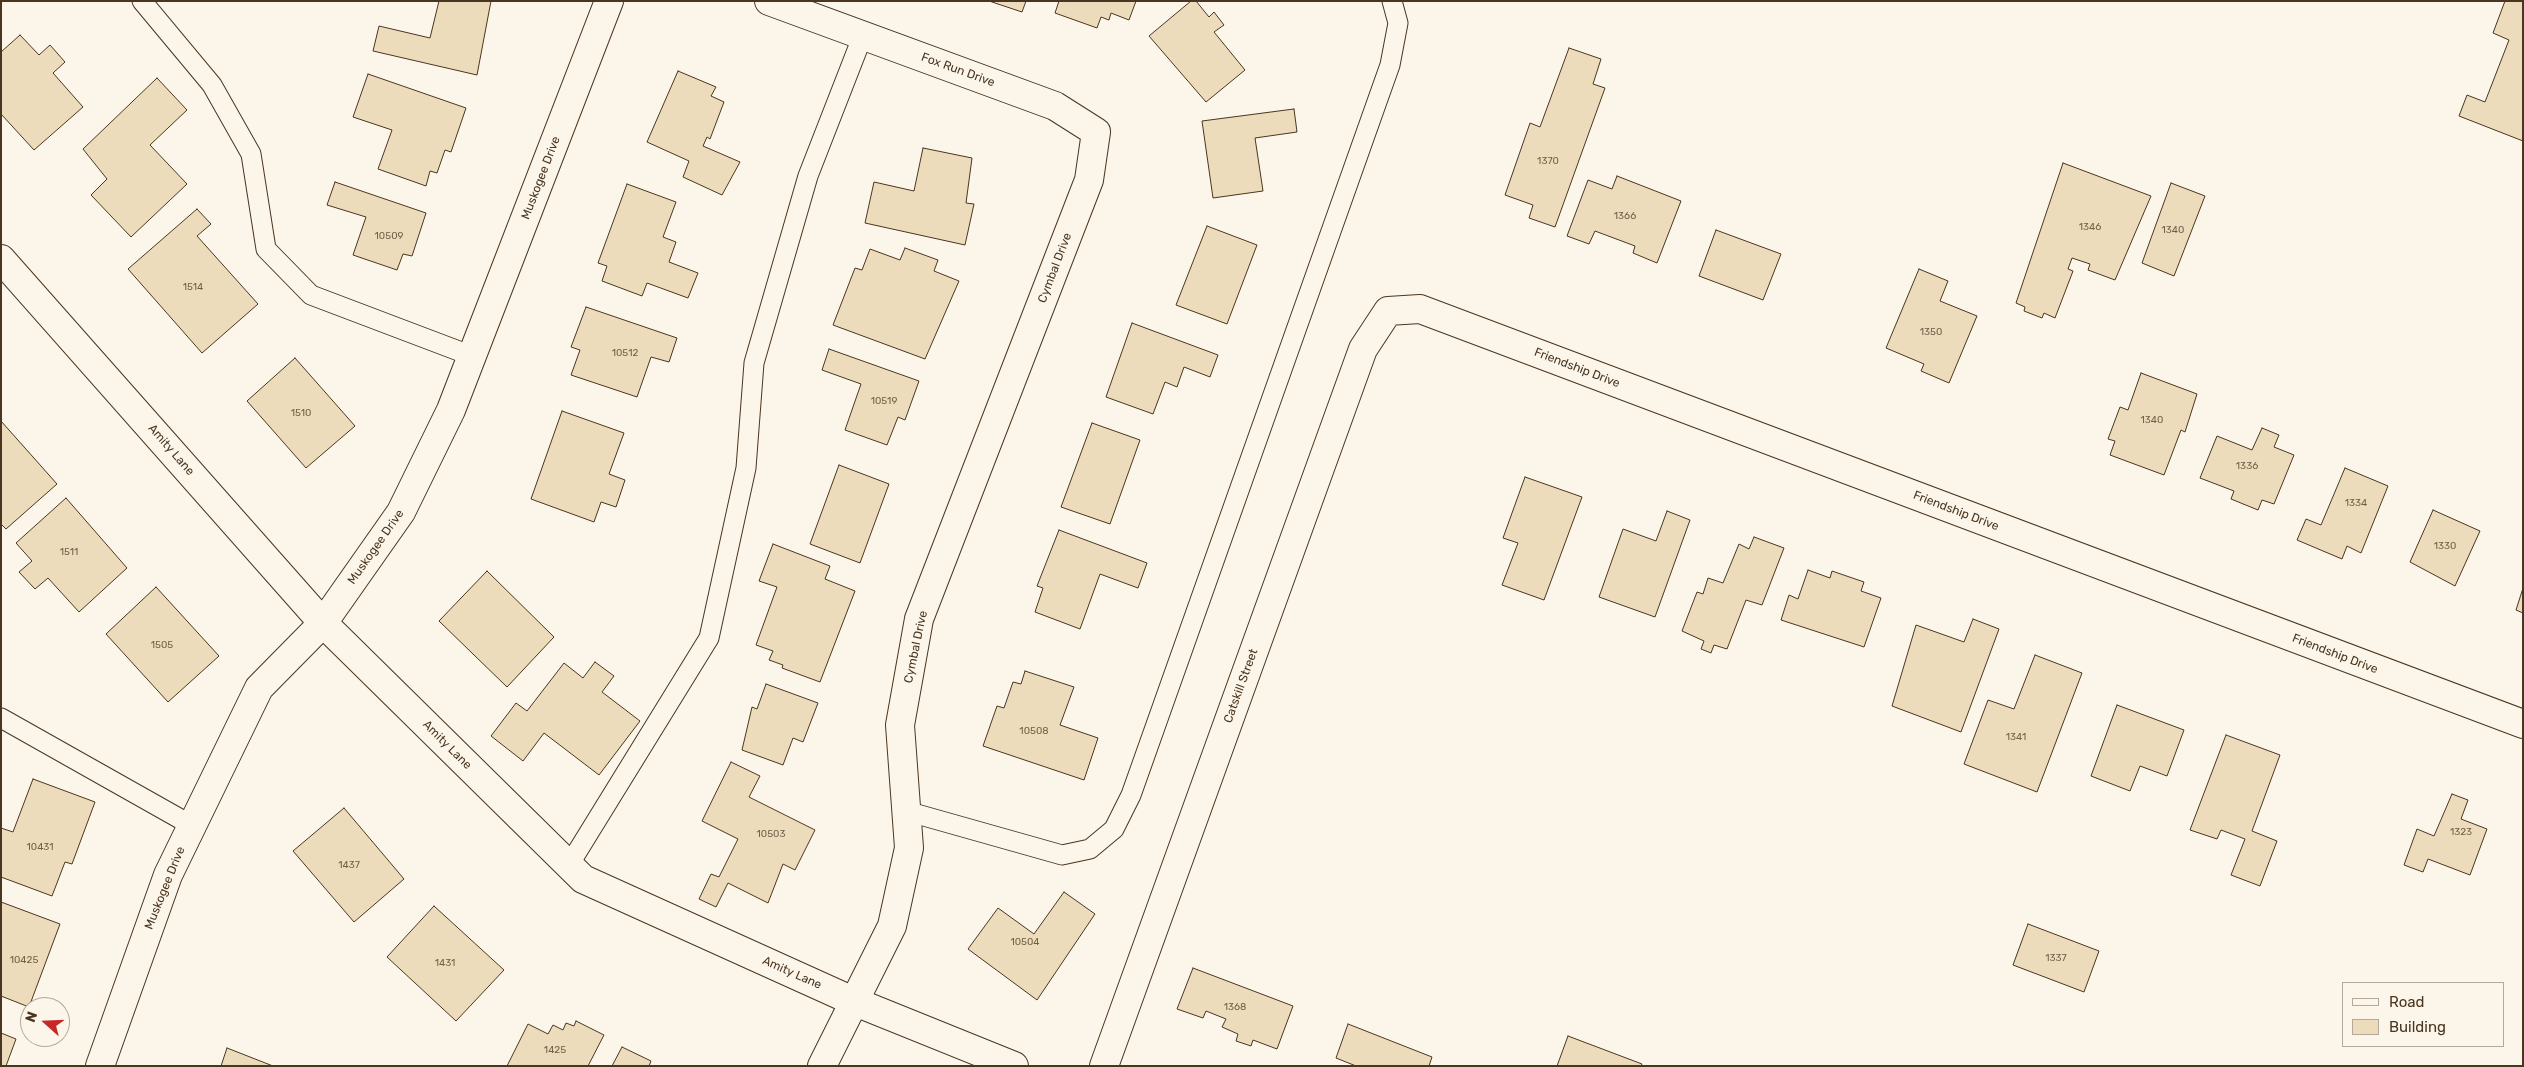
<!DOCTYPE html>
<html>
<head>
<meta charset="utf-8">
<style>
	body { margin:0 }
	#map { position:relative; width:2524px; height:1067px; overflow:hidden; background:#fbf6e9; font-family:Rubik,sans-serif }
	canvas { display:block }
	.frame { position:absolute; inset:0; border:2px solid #4a3520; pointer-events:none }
	.legend { position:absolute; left:2342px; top:982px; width:162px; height:65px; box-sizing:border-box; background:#fbf6e9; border:1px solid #b4a999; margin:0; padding:6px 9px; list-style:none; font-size:15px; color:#4a3520 }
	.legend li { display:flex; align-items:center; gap:10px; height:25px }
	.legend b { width:25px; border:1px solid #b4a999 }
	.north { position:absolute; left:20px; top:997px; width:50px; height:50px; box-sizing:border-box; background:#fbf6e9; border:1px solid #b4a999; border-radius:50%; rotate:290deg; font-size:14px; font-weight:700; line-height:20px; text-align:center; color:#4a3520 }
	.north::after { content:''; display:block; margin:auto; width:18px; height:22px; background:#c62828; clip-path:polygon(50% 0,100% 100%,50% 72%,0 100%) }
</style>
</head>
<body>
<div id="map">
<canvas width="2524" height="1067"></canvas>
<div class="frame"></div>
<ul class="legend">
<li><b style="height:6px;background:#fbf6e9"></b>Road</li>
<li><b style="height:14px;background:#ecdcbc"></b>Building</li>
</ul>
<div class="north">N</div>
</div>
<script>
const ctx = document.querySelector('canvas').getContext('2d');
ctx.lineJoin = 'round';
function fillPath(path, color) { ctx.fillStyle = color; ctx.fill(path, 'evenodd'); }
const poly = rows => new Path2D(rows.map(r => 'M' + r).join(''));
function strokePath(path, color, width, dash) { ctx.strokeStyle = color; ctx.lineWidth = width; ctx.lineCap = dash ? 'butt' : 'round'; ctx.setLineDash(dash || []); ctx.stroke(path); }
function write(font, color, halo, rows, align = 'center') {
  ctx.font = font + ' Rubik,sans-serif'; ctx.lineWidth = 4; ctx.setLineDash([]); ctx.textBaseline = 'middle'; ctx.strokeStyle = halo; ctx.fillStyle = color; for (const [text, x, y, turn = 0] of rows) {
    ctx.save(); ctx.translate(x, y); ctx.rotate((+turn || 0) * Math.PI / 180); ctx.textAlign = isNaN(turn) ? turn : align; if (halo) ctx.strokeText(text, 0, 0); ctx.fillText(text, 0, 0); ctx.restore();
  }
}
const building = poly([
	[439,1,491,1,477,75,373,51,379,26,430,38,439,1],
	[989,1,1026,1,1022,12,989,1],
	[1059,1,1136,1,1129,20,1111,13,1109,20,1101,17,1097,28,1055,13,1059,1],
	[1191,1,1196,1,1209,17,1214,12,1224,25,1214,32,1245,70,1206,102,1149,36,1191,1],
	[2505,1,2523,1,2523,141,2459,116,2467,95,2485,102,2509,40,2493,33,2505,1],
	[20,35,39,55,50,45,65,62,53,73,83,107,34,150,1,114,1,52,20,35],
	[1569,48,1601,59,1593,84,1605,88,1555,227,1529,218,1533,205,1505,195,1530,123,1540,127,1569,48],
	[678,71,716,87,711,96,724,102,710,139,707,137,703,146,740,162,722,195,683,177,689,161,647,142,678,71],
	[368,74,466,108,451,152,445,150,437,173,430,171,426,186,378,169,392,130,353,117,368,74],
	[157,78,187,110,150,145,187,184,131,237,91,195,107,179,83,149,157,78],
	[1294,109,1297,132,1255,138,1263,191,1213,198,1202,121,1294,109],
	[923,148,972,158,966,203,974,204,965,245,865,223,874,182,914,191,923,148],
	[2063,163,2151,196,2115,280,2088,270,2090,264,2072,258,2068,269,2073,271,2055,318,2044,313,2042,318,2024,311,2025,307,2016,303,2063,163],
	[1617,176,1681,201,1657,263,1633,253,1635,246,1595,231,1589,244,1567,236,1588,180,1612,189,1617,176],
	[335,182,426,213,412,256,403,254,397,270,353,255,366,217,327,205,335,182],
	[2171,183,2205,196,2174,276,2142,263,2171,183],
	[627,184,676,202,663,237,676,242,669,262,698,273,688,298,647,283,642,296,602,281,607,266,598,263,627,184],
	[197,209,211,224,197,236,258,304,202,353,128,269,197,209],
	[1207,226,1257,245,1227,324,1176,305,1207,226],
	[1716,230,1781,254,1763,300,1699,276,1716,230],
	[905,248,938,260,934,271,959,281,925,359,833,325,855,268,862,270,870,249,900,260,905,248],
	[1919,269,1948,281,1940,301,1977,316,1949,383,1921,371,1924,364,1886,348,1919,269],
	[586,307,677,338,669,362,651,357,637,397,571,375,580,350,571,347,586,307],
	[1132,323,1218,355,1210,377,1184,367,1177,387,1165,382,1153,414,1106,397,1132,323],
	[829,349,919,381,905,420,898,417,887,445,845,430,861,384,822,370,829,349],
	[295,358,355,426,306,468,247,401,295,358],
	[2141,373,2197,394,2185,432,2181,430,2164,475,2110,455,2115,441,2108,439,2120,407,2128,410,2141,373],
	[562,411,624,433,609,474,625,480,616,507,601,502,594,522,531,499,562,411],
	[1,421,57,484,6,529,1,524,1,421],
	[1092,423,1140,440,1110,524,1061,507,1092,423],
	[2262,428,2279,435,2274,447,2294,455,2274,504,2262,500,2258,510,2231,499,2234,491,2200,478,2217,436,2252,450,2262,428],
	[839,465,889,484,860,563,810,544,839,465],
	[2345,468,2388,486,2361,553,2347,546,2342,559,2297,540,2306,519,2321,525,2345,468],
	[1525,477,1582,497,1544,600,1502,585,1518,543,1503,538,1525,477],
	[66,498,127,568,79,612,48,578,35,589,19,572,32,561,16,543,66,498],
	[2433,510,2480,531,2455,586,2410,562,2433,510],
	[1667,511,1690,520,1655,617,1599,597,1623,529,1656,541,1667,511],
	[1059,530,1147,563,1138,588,1100,574,1080,629,1035,612,1043,588,1037,586,1059,530],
	[1754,537,1784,548,1762,605,1746,600,1727,649,1714,645,1711,653,1701,649,1704,641,1682,631,1697,592,1703,594,1708,578,1723,583,1739,544,1749,549,1754,537],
	[773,544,830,566,825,579,855,591,820,682,782,668,783,665,769,660,773,651,756,645,777,587,759,581,773,544],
	[1808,570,1830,578,1832,571,1864,582,1861,591,1881,598,1864,647,1781,620,1789,595,1798,599,1808,570],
	[487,571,554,637,507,687,439,621,487,571],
	[156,587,219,656,168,702,106,634,156,587],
	[2523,588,2523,613,2516,610,2523,588],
	[1973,619,1999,629,1961,732,1892,706,1916,625,1964,642,1973,619],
	[2035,655,2082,673,2037,792,1964,764,1988,700,2014,709,2035,655],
	[595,662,614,676,602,692,640,721,599,775,544,733,523,761,491,736,516,703,527,711,564,663,583,678,595,662],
	[1025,671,1074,687,1060,725,1098,738,1084,780,983,746,997,706,1004,708,1013,682,1021,684,1025,671],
	[766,684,818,703,803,742,793,738,783,765,742,750,752,707,757,709,766,684],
	[2117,705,2184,730,2167,776,2140,766,2130,791,2091,776,2117,705],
	[2226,735,2280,755,2252,831,2277,841,2260,886,2231,875,2245,839,2221,830,2217,839,2190,830,2226,735],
	[731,762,760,776,749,797,815,830,795,870,783,864,768,903,728,883,716,907,699,899,711,874,719,877,738,839,702,821,731,762],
	[33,779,95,802,72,864,65,862,52,896,1,877,1,828,13,832,33,779],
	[2452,794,2468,800,2461,819,2487,829,2470,875,2428,859,2423,872,2404,865,2417,829,2434,836,2452,794],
	[344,808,404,879,354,922,293,851,344,808],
	[1064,892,1095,914,1037,1000,968,949,998,908,1034,934,1064,892],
	[1,902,60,924,29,1007,1,996,1,902],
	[434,906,504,970,456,1021,387,957,434,906],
	[2028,924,2099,951,2084,992,2013,965,2028,924],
	[1193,968,1293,1006,1277,1049,1253,1040,1251,1046,1236,1041,1238,1034,1222,1027,1226,1019,1206,1011,1203,1018,1177,1009,1193,968],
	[576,1021,604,1035,588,1066,507,1066,528,1024,548,1034,553,1025,563,1030,566,1023,574,1026,576,1021],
	[1348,1024,1432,1057,1429,1066,1356,1066,1336,1058,1348,1024],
	[1,1033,16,1039,6,1066,1,1066,1,1033],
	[1568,1036,1642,1064,1641,1066,1557,1066,1568,1036],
	[622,1047,651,1061,649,1066,612,1066,622,1047],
	[227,1048,273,1066,221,1066,227,1048]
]);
fillPath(building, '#ecdcbc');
strokePath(building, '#4a3520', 1);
const service = poly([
	[142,1,212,85,251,154,266,249,311,295,472,356],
	[1,718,191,825],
	[906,811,1062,855,1090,849,1114,829,1131,795,1390,65,1398,23,1392,1],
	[569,865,709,638,746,468,754,363,808,176,863,35]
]);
const minor = poly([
	[769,1,1055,106,1096,132,1089,180,919,619,900,725,909,848,892,926,822,1066],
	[100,1066,168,875,259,688,323,623,401,512,451,410,609,1],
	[1104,1066,1363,349,1388,311,1420,309,2523,724]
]);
const tertiary = poly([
	[1,259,323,623,583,879,853,1001,1014,1066]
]);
strokePath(service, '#4a3520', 21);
strokePath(minor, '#4a3520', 30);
strokePath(tertiary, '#4a3520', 30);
strokePath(service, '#fbf6e9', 19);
strokePath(minor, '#fbf6e9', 28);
strokePath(tertiary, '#fbf6e9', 28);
write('10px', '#725f47', null, [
	["1370",1548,161],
	["1366",1625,216],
	["1346",2090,227],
	["1340",2173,230],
	["10509",389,236],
	["1514",193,287],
	["1350",1931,332],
	["10512",625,353],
	["10519",884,401],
	["1510",301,413],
	["1340",2152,420],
	["1336",2247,466],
	["1334",2356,503],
	["1330",2445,546],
	["1511",69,552],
	["1505",162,645],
	["10508",1034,731],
	["1341",2016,737],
	["1323",2461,832],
	["10503",771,834],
	["10431",40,847],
	["1437",349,865],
	["10504",1025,942],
	["1337",2056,958],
	["10425",24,960],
	["1431",445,963],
	["1368",1235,1007],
	["1425",555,1050]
]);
write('12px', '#4a3520', '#fbf6e9', [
	["Fox Run Drive",958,70,20],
	["Muskogee Drive",541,178,-69],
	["Cymbal Drive",1055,268,-69],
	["Friendship Drive",1577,368,21],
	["Amity Lane",171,450,49],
	["Friendship Drive",1956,511,21],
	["Muskogee Drive",376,547,-55],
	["Cymbal Drive",916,647,-78],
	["Friendship Drive",2335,654,21],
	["Catskill Street",1241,686,-70],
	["Amity Lane",447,745,45],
	["Muskogee Drive",165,888,-68],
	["Amity Lane",792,973,24]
]);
</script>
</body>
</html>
